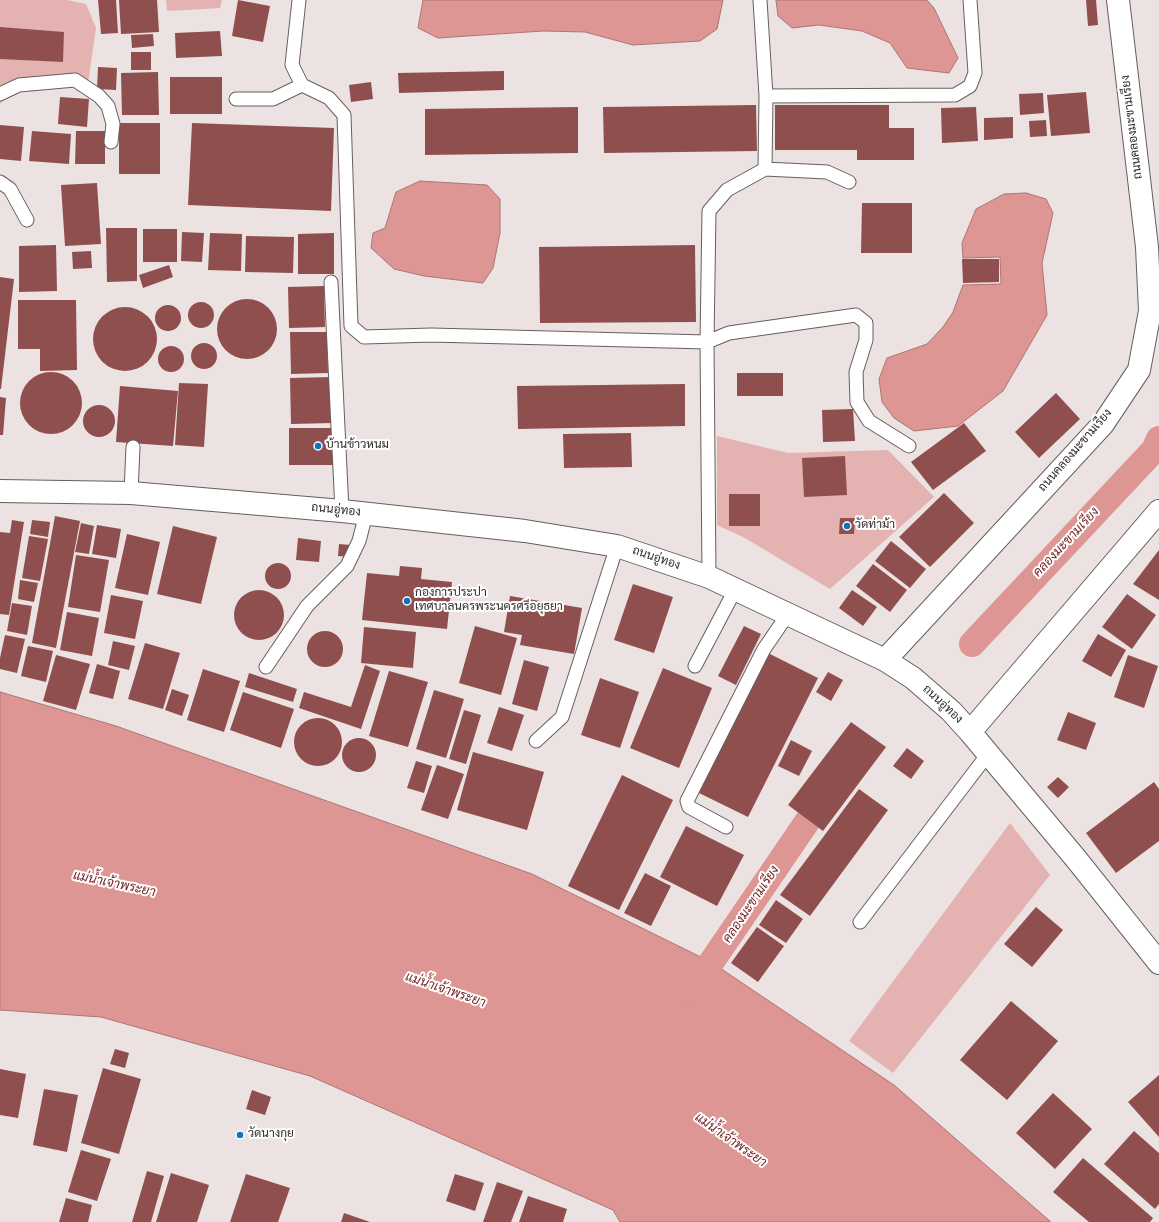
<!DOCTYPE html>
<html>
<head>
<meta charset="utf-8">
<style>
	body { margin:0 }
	canvas { display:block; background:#ebe2e1 }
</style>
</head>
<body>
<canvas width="1159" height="1222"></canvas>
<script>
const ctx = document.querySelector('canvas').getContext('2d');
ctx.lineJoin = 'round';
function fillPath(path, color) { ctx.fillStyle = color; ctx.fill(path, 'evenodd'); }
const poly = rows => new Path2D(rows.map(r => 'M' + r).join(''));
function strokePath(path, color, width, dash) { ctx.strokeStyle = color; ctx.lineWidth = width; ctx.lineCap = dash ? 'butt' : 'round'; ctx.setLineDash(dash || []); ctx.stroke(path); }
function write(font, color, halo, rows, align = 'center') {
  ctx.font = font + ' Spectral,Sarabun,serif'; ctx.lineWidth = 4; ctx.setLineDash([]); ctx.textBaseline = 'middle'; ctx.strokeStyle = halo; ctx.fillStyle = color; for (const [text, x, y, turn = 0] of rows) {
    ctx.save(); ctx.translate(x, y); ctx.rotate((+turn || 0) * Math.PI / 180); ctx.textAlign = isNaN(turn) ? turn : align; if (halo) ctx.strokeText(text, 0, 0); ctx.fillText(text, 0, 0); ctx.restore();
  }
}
fillPath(poly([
	[0,0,67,0,86,4,96,28,88,83,12,93,0,104],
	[166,0,222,0,220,8,167,11],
	[717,436,788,453,888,450,934,497,830,589,745,538,717,525],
	[1010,823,1050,875,893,1073,849,1041]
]), '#e4b2b0');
const water = poly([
	[423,0,723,0,717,29,700,41,633,45,585,32,543,31,438,38,418,28,423,0],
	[776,0,927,0,934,8,958,58,949,73,907,68,890,43,862,31,819,25,792,28,778,16,776,0],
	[420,181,487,185,500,199,500,233,493,268,483,283,424,276,394,269,371,248,373,233,385,228,396,192,420,181],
	[1026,193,1046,199,1053,213,1042,263,1047,315,1003,391,958,426,914,431,894,418,882,402,879,379,887,358,927,344,943,327,953,312,963,285,1001,284,1000,257,963,258,962,243,976,209,1004,194,1026,193],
	[0,692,116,726,532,874,711,962,894,1085,1051,1222,620,1222,613,1210,310,1076,101,1017,0,1010,0,692]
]);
fillPath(water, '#de9694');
strokePath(water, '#aa7675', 1);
strokePath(poly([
	[972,644,1154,450,1159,439],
	[691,992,828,791]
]), '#de9694', 26);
fillPath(poly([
	[98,0,116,0,118,33,101,34],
	[119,0,157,0,159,32,121,34],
	[238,0,270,6,263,42,232,36],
	[1086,0,1096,0,1098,25,1088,26],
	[0,27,64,32,63,62,0,59],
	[220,31,222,56,176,58,175,33],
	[153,34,154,46,132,48,131,35],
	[131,52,151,52,151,70,131,70],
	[98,67,117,68,116,90,97,89],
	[504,71,504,90,399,93,398,73],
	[158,72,159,115,122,115,121,73],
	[170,77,222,77,222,114,170,114],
	[371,82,373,99,351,102,349,85],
	[1086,92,1090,133,1051,136,1047,95],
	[1043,93,1044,113,1020,115,1019,94],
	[60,97,89,99,87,127,58,124],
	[756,105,757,151,604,153,603,107],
	[775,105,889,105,889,128,914,128,914,160,857,160,857,150,775,150],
	[578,107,578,153,425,155,425,109],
	[976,107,978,141,942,143,941,108],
	[1013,117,1013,138,984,140,984,118],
	[1046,120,1047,136,1030,137,1029,121],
	[119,123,160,123,160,174,119,174],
	[192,123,334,128,331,211,188,205],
	[0,125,24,127,21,161,0,159],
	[32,131,71,134,69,164,29,161],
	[76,131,105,131,105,164,75,164],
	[97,183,101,244,65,246,61,185],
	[862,203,912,203,912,253,861,253],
	[106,228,137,228,137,281,107,282],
	[143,229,177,229,177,262,143,262],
	[182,232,204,233,202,262,181,261],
	[210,233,242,234,241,271,208,270],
	[334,233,334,274,298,274,298,234],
	[246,236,294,237,293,273,245,272],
	[56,245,57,291,19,292,19,246],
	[695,245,696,322,540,323,539,247],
	[91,251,92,268,73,269,72,252],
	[962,259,999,259,999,282,963,283],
	[169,265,173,277,143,288,139,275],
	[0,277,14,279,1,389,0,389],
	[324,286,325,327,289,328,288,287],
	'217 329a30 30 0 1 1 60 0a30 30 0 1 1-60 0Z',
	[18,300,76,300,77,370,40,371,40,349,18,349],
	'188 315a13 13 0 1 1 26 0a13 13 0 1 1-26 0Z',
	'155 318a13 13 0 1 1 26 0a13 13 0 1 1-26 0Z',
	'93 339a32 32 0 1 1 64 0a32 32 0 1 1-64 0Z',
	[290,332,327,332,328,373,291,374],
	'191 356a13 13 0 1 1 26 0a13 13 0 1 1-26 0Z',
	'158 359a13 13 0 1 1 26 0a13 13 0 1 1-26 0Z',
	'20 403a31 31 0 1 1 62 0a31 31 0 1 1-62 0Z',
	[737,373,783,373,783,396,737,396],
	[332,377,333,423,291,424,290,378],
	[179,383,208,384,204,447,175,445],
	[685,384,685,426,518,429,517,386],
	[120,386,178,391,173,446,116,442],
	[1056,393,1080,419,1039,458,1015,432],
	[0,397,6,398,3,435,0,435],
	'83 421a16 16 0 1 1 32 0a16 16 0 1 1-32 0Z',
	[853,409,855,441,823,442,822,410],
	[964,423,986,451,933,490,911,462],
	[289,428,334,428,334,465,289,465],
	[631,433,632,467,564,468,563,434],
	[845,456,847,495,804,497,802,458],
	[944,493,974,523,930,567,899,537],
	[729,494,760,494,760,526,729,526],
	[55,516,80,521,56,648,32,643],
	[840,518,855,518,854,534,839,534],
	[12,520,24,522,9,615,0,614,0,532,10,533],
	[32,520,50,522,48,537,30,534],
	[81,523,94,526,89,554,75,552],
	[97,525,121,529,116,558,92,554],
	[173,526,217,537,201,604,157,594],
	[127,534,160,542,148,595,115,588],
	[29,536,48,539,40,581,22,578],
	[298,538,321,541,319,562,296,560],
	[891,541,926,569,910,588,875,561],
	[339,544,351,545,350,557,338,556],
	[1159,550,1159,600,1133,584],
	[76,555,109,560,100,612,68,607],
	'265 576a13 13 0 1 1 26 0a13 13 0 1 1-26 0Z',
	[873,564,907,590,890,612,856,586],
	[400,566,422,568,421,579,452,582,447,629,362,620,367,573,399,576],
	[20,580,38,583,34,602,18,599],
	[633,584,673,597,654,653,614,640],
	'234 615a25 25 0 1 1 50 0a25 25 0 1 1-50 0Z',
	[852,590,877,607,863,626,839,608],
	[1127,594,1156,615,1132,649,1102,627],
	[111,595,143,601,135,639,104,633],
	[510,596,582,608,574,654,520,645,522,635,504,632],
	[12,603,32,606,27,635,7,631],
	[67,612,99,618,92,656,60,650],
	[475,626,517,638,501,695,459,683],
	[744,626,761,634,736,685,718,676],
	[364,627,416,632,413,668,361,663],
	'307 649a18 18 0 1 1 36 0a18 18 0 1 1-36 0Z',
	[1098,634,1126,650,1111,677,1082,661],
	[5,635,25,639,17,673,0,669,0,658],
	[113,641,135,646,129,670,108,665],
	[145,643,180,653,163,709,128,699],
	[28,646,53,651,46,682,21,676],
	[768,653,818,678,748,817,697,792],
	[56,655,90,664,76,710,43,701],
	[1128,655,1158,666,1144,708,1114,697],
	[524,660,549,667,537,711,512,704],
	[97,664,120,671,113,699,89,693],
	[365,665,380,671,361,729,299,708,304,692,351,707],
	[663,668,712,688,679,768,630,748],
	[203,669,240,681,224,732,187,720],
	[389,671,428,682,408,747,369,736],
	[828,672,843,680,831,701,816,692],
	[249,673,297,689,293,702,245,687],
	[600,678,639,692,620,748,581,735],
	[172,689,189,695,182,716,165,710],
	[434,690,464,699,446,758,416,749],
	[243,692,294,709,281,748,230,730],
	[499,707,524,715,512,751,487,743],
	[464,710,481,715,466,764,449,759],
	[1068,712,1096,723,1086,750,1057,740],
	'294 742a24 24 0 1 1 48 0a24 24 0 1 1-48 0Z',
	[851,722,886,747,823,831,788,805],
	'342 755a17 17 0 1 1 34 0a17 17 0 1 1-34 0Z',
	[791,740,812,751,799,776,778,766],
	[907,748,924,761,911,779,893,766],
	[473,752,544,772,527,830,457,810],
	[416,761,432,766,424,793,407,788],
	[437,765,464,774,448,819,421,810],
	[622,775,673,800,619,910,568,886],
	[1058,777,1069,787,1058,798,1047,787],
	[1154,782,1159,789,1159,841,1116,873,1086,833],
	[859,789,888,810,810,916,780,895],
	[686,826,744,855,717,906,660,877],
	[645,873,671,886,651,926,624,913],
	[776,900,803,919,786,943,759,925],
	[1036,907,1063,930,1032,967,1004,944],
	[757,927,784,946,758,982,731,963],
	[1011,1001,1058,1041,1007,1100,960,1060],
	[115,1049,129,1053,125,1068,110,1064],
	[103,1068,141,1079,119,1154,81,1143],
	[0,1069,26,1074,18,1118,0,1115],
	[1159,1075,1159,1137,1128,1102],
	[44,1089,78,1095,67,1152,33,1145],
	[252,1090,271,1097,265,1115,246,1109],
	[1053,1093,1092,1129,1055,1169,1016,1133],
	[1134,1131,1159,1153,1159,1204,1155,1209,1104,1164],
	[81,1150,111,1159,97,1201,68,1192],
	[1083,1158,1153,1218,1150,1222,1089,1222,1053,1192],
	[147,1171,164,1176,151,1222,132,1222],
	[171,1173,209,1185,197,1222,156,1222],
	[246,1174,290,1188,278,1222,230,1222],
	[455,1174,484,1183,475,1211,446,1201],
	[497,1182,523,1191,511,1222,483,1222],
	[528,1196,567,1209,563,1222,519,1222],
	[66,1198,92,1205,88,1222,59,1222],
	[344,1213,370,1222,341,1222]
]), '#904f4f');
const lane = poly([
	[299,0,292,65,302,85,329,98,344,115,351,326,364,337,431,335,707,342,729,333,856,315,866,323,866,340,856,372,857,402,869,421,909,446],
	[760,0,766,96,955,95,970,86,975,73,970,0],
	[0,94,19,85,75,80,99,96,108,106,113,124,111,142],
	[236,99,273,99,302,85],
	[765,169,827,172,849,182],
	[0,182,10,189,27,220],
	[331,282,342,511],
	[131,493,133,447],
	[709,577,707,342,709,211,727,190,765,169,766,96],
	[695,666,735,590],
	[266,667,307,606,347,566,359,541,366,514],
	[536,741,562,717,617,546],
	[726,827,689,807,687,801,764,649,788,614],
	[860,922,988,754]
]);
const secondary = poly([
	[0,491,131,493,342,511,525,531,617,546,709,577,885,660,913,678,951,711,970,732,1077,860,1159,963],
	[885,660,1103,424,1139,370,1150,311,1147,247,1118,0],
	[970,732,1159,511]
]);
strokePath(lane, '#665f5e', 15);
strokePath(secondary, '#665f5e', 24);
strokePath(lane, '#fff', 13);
strokePath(secondary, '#fff', 22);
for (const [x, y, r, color] of [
	[318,446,4,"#0975c0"],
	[847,526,4,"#0975c0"],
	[407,601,4,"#0975c0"],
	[240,1135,4,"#0975c0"]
]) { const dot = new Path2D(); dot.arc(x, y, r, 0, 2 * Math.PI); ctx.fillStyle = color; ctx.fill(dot); strokePath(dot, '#fff', 1.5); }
write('12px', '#302c2c', '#fff', [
	["ถนนคลองมะขามเรียง",1133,127,-97],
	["ถนนคลองมะขามเรียง",1076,451,-49],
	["ถนนอู่ทอง",336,511,6],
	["ถนนอู่ทอง",656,559,19],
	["ถนนอู่ทอง",942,705,43]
]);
write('12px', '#302c2c', '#fff', [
	["บ้านข้าวหนม",326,446],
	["วัดท่าม้า",855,526],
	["กองการประปา",415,594],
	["เทศบาลนครพระนครศรีอยุธยา",415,608],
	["วัดนางกุย",248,1135]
], 'left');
write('italic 13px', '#782429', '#fff', [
	["คลองมะขามเรียง",1067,543,-47],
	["แม่น้ำเจ้าพระยา",114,885,12],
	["คลองมะขามเรียง",752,905,-56],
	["แม่น้ำเจ้าพระยา",445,991,19],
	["แม่น้ำเจ้าพระยา",730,1141,35]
]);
</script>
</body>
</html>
